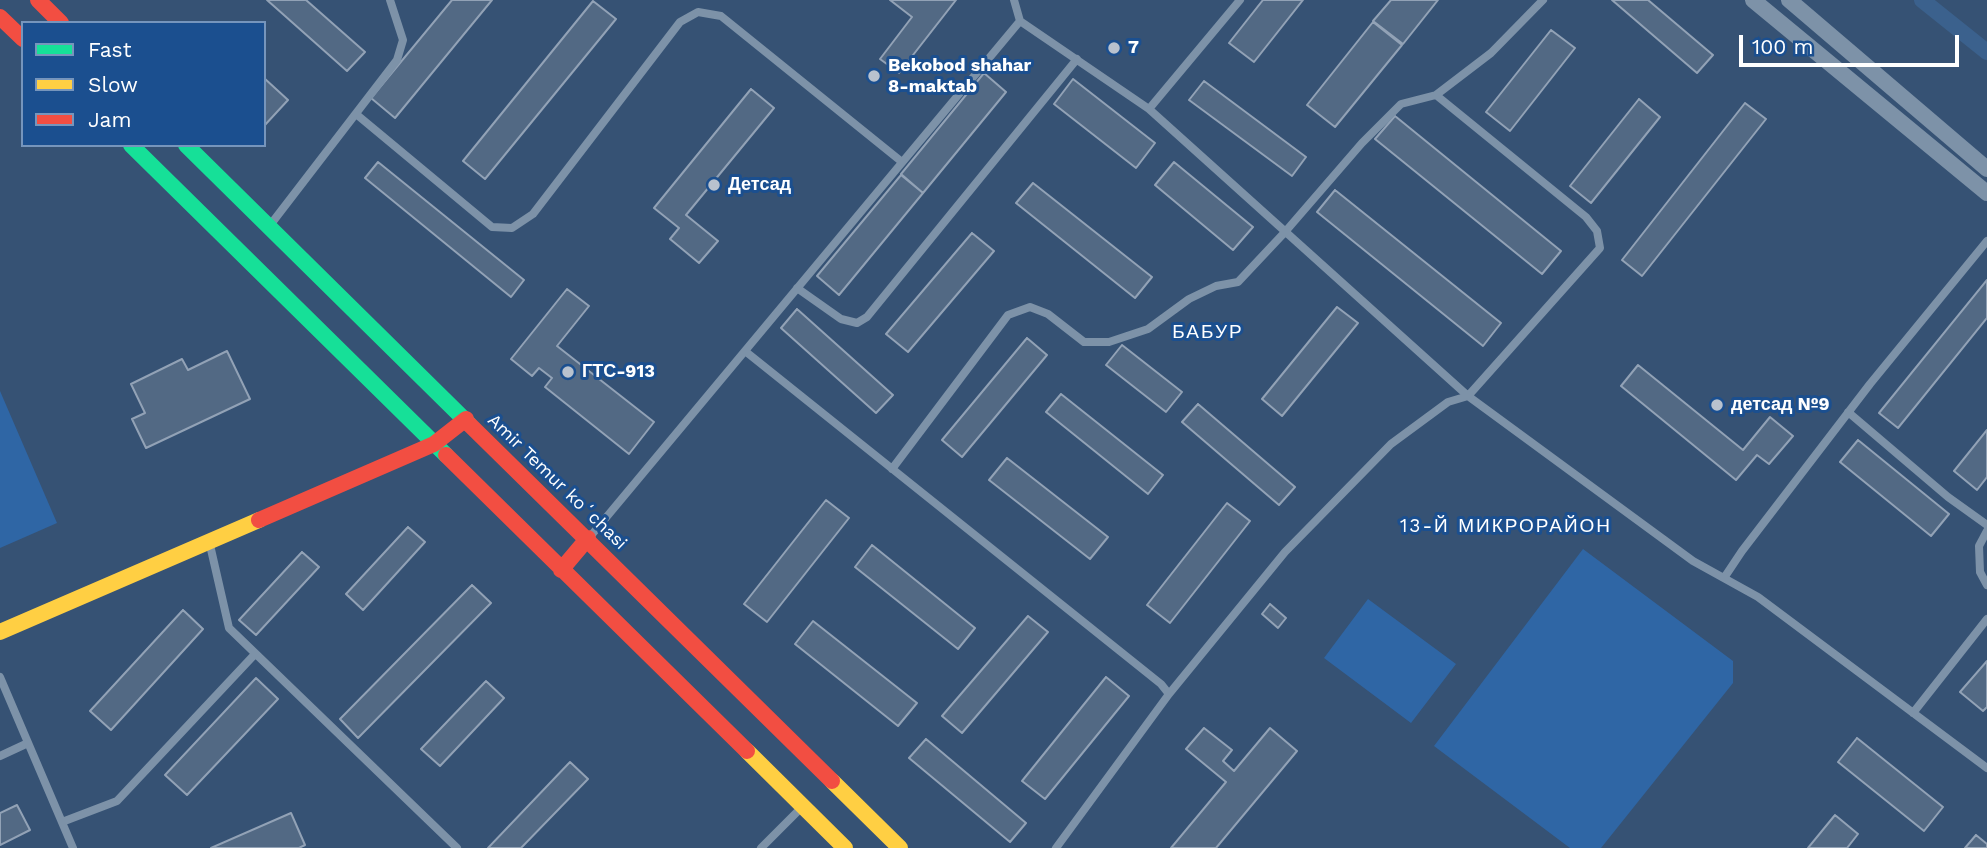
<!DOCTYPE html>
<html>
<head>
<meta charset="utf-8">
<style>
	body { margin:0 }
	#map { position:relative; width:1987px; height:848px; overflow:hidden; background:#365274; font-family:"Work Sans",sans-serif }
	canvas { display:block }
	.legend { position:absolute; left:21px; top:21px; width:245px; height:126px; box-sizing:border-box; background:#1b4f8f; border:2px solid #7695bc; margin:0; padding:9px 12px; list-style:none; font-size:21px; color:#fff }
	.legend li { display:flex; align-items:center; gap:14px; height:35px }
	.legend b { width:35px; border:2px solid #7695bc }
	.scale { position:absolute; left:1739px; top:35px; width:220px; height:32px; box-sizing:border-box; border:4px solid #fff; border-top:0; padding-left:9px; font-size:21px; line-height:24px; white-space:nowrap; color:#fff; -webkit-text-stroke:5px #1b4f8f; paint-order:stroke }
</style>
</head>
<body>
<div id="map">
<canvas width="1987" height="848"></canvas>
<ul class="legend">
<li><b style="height:9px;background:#16e098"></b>Fast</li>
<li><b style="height:9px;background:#ffcf43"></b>Slow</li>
<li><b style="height:9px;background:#f24e42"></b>Jam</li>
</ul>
<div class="scale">100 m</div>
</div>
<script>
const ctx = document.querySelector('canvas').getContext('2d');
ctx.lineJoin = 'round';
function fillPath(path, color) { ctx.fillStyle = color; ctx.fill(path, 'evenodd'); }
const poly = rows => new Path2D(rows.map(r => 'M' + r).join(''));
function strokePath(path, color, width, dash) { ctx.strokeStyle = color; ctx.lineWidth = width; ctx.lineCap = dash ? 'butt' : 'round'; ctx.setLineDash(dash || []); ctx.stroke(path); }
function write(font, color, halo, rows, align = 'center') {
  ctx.font = font + ' "Work Sans",sans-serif'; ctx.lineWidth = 6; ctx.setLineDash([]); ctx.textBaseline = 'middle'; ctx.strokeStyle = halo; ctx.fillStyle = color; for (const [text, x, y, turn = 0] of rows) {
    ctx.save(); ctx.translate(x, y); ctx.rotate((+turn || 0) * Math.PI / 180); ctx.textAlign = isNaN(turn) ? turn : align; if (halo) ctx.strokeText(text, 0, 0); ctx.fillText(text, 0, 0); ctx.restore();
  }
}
fillPath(poly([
	[0,391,57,523,0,548],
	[1583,549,1733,661,1733,683,1601,848,1570,848,1434,746],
	[1368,599,1456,664,1411,723,1324,658]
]), '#2f66a5');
strokePath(poly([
	[1922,0,1987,52]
]), '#3b618d', 16);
const building = poly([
	[267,0,306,0,365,52,347,71,267,0],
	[452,0,492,0,395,118,371,98,452,0],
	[890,0,956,0,899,73,880,59,912,17,890,0],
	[1263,0,1303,0,1254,62,1229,43,1263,0],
	[1391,0,1438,0,1403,44,1373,21,1391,0],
	[1612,0,1648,0,1713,55,1697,73,1612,0],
	[593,1,616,19,485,179,463,161,593,1],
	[1373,22,1402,45,1335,127,1307,105,1373,22],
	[1551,30,1575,48,1510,131,1486,112,1551,30],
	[984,73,1006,92,923,193,901,174,984,73],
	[264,78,288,100,264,126,264,78],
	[1073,79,1155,143,1136,168,1054,104,1073,79],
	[1204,81,1306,157,1292,176,1189,100,1204,81],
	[751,89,774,108,686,215,718,241,699,263,670,239,679,228,654,208,751,89],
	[1639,99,1660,117,1591,203,1570,186,1639,99],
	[1745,103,1766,119,1642,276,1622,260,1745,103],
	[1395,116,1561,251,1542,274,1375,139,1395,116],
	[378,162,524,280,511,297,365,178,378,162],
	[1174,162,1253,227,1233,250,1155,185,1174,162],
	[901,175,923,193,839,295,817,276,901,175],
	[1033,183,1152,277,1135,298,1016,203,1033,183],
	[1335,190,1501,323,1483,346,1317,212,1335,190],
	[972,233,994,251,908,352,886,334,972,233],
	[1987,280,1987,318,1898,428,1879,413,1987,280],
	[567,289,589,306,557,346,654,422,629,454,545,387,552,378,539,368,532,376,511,359,567,289],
	[1337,307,1358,323,1282,416,1262,399,1337,307],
	[797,309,893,395,876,413,781,328,797,309],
	[1027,338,1047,355,962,457,942,440,1027,338],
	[1122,345,1182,392,1166,412,1106,365,1122,345],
	[227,351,250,399,146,448,132,419,145,413,131,384,182,359,188,370,227,351],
	[1638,365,1743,450,1770,417,1793,436,1769,464,1757,455,1736,480,1621,386,1638,365],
	[1061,394,1163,475,1148,494,1046,412,1061,394],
	[1198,404,1295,487,1279,505,1182,422,1198,404],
	[1987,430,1987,477,1977,490,1954,471,1987,430],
	[1858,440,1949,514,1931,536,1840,462,1858,440],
	[1007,458,1108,537,1090,559,989,480,1007,458],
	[826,500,849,518,767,622,744,604,826,500],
	[1227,503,1250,521,1170,623,1147,605,1227,503],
	[408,527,425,542,363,610,346,594,408,527],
	[872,545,975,628,958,649,855,567,872,545],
	[302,552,319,567,256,635,239,620,302,552],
	[472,585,491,603,358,738,340,719,472,585],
	[1270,604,1286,618,1278,628,1262,614,1270,604],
	[183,610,203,629,111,730,90,711,183,610],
	[1028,616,1048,632,962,733,942,716,1028,616],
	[813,621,917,703,898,726,795,644,813,621],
	[1987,661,1987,707,1983,711,1960,692,1987,661],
	[1106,677,1129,696,1045,799,1022,781,1106,677],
	[256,678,278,699,187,795,165,775,256,678],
	[486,681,504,698,440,766,421,749,486,681],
	[1204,728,1232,750,1223,761,1234,771,1270,728,1297,751,1216,848,1171,848,1226,782,1186,749,1204,728],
	[1857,738,1943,807,1924,831,1838,762,1857,738],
	[926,739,1026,823,1010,842,909,758,926,739],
	[570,762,588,779,521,848,488,848,570,762],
	[17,805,30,830,0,845,0,813,17,805],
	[291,813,305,845,299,848,211,848,291,813],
	[1835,815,1858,834,1847,848,1808,848,1835,815],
	[1976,835,1987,844,1987,848,1965,848,1976,835]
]);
fillPath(building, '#526984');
strokePath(building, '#92a2b6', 2);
strokePath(poly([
	[1014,0,1020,21,1149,109,1240,0],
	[1149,109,1468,396,1600,248,1597,231,1586,217,1436,95],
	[356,114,492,227,512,228,533,214,680,22,698,12,721,16,902,162],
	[271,224,397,60,403,40,390,0],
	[797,288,841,319,857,323,867,317,1077,59],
	[745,351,1161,684,1169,694,1056,848],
	[1848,412,1948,497,1987,525],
	[892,469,1008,315,1030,307,1048,314,1084,342,1109,342,1148,329,1189,299,1216,286,1238,282,1285,232,1362,143,1401,104,1436,95,1491,53,1543,0],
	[1987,531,1979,546,1980,572,1987,585],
	[589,538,1020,21],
	[210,545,229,628,457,848],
	[1724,578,1742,551,1870,384,1987,241],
	[0,677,73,848],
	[1169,694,1285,552,1391,444,1448,402,1468,396,1693,561,1758,597,1987,768],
	[1913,713,1987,619],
	[0,756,28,743],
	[62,822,117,801,255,654],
	[761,848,801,808]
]), '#7d92a8', 8);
strokePath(poly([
	[1753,0,1987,193],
	[1789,0,1987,169]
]), '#7d92a8', 16);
strokePath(poly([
	[131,145,446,455],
	[186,145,469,424]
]), '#16e098', 16);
strokePath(poly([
	[0,632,259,520],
	[747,751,845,848],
	[832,781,900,848]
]), '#ffcf43', 16);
strokePath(poly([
	[38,0,61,23],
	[0,17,23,39],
	[469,424,832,781],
	[446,455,747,751],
	[259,520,434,444,466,419],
	[561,570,588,538]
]), '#f24e42', 16);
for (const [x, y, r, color] of [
	[1114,48,7,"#b9c2ce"],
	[874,76,7,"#b9c2ce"],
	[714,185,7,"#b9c2ce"],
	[568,372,7,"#b9c2ce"],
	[1717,405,7,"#b9c2ce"]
]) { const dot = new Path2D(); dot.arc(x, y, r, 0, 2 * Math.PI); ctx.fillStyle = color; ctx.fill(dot); strokePath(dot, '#1b4f8f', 2.5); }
write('bold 18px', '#fff', '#1b4f8f', [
	["7",1128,48],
	["Bekobod shahar",888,66],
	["8-maktab",888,87],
	["Детсад",728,185],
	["ГТС-913",582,372],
	["детсад №9",1731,405]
], 'left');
write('18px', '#fff', '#1b4f8f', [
	["Amir Temur koʻchasi",557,482,44]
]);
ctx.letterSpacing = '2px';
write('19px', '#fff', '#1b4f8f', [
	["БАБУР",1208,332],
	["13-Й МИКРОРАЙОН",1506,526]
]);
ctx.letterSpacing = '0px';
</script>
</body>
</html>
